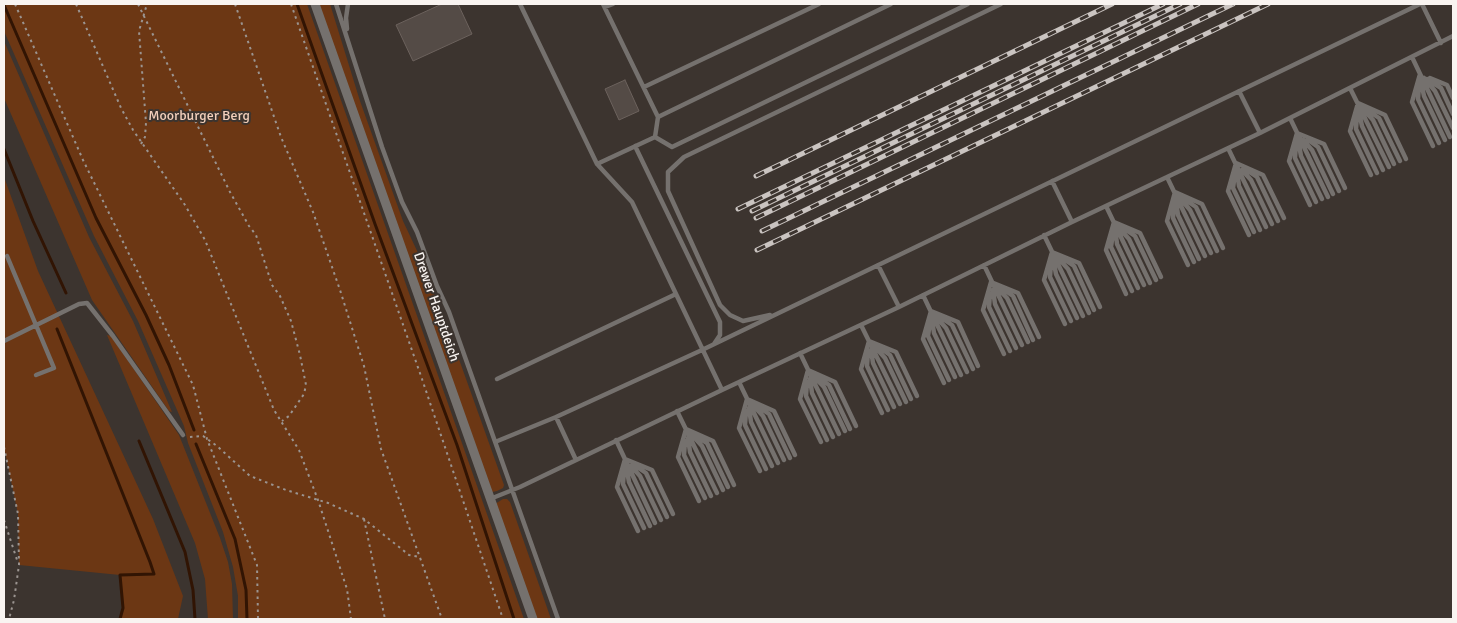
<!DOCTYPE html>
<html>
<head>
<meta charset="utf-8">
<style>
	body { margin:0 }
	#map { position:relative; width:1457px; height:623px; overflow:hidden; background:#3c342f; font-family:Signika,sans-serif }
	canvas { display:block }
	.frame { position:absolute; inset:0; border:5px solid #f9f4f1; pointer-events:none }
</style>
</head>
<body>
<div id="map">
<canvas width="1457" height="623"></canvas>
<div class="frame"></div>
</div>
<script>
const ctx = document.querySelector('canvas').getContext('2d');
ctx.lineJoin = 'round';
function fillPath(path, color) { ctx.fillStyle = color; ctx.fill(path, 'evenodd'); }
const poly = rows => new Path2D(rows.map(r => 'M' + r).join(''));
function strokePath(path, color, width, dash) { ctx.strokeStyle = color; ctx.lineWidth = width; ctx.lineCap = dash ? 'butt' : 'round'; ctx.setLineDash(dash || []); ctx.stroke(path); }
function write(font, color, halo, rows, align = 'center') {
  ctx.font = font + ' Signika,sans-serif'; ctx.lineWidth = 4; ctx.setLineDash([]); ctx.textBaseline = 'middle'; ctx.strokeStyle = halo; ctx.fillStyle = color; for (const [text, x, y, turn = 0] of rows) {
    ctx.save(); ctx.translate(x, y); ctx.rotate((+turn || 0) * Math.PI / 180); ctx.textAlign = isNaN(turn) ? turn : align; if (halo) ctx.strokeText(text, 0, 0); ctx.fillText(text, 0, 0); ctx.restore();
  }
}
fillPath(poly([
	[4,4,307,4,524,619,238,619,238,596,233,567,223,532,188,443,184,426,138,321,94,236,4,31],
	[318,4,330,4,360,101,403,221,419,255,428,280,441,309,504,485,503,488,497,491,492,492],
	[4,41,89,237,133,321,172,412,169,411,92,300,4,98],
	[4,177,38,271,153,519,183,596,178,619,120,619,123,607,120,575,19,565,18,514,4,447],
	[107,335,111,336,179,435,220,538,228,562,232,584,233,619,208,619,205,579,195,543],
	[503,499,507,499,510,502,551,619,537,619,495,504]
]), '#6c3714');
strokePath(poly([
	[297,4,375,224,457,445,514,619],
	[4,5,96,218,146,315,169,365,194,430],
	[4,149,33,221,66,293],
	[57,329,150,562,154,574,120,575,123,608,120,619],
	[139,441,185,552,193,590,195,619],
	[196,444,235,539,246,590,247,619]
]), '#311403', 3);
const building = poly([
	[442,4,458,4,472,34,413,61,396,25,442,4],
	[625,80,639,111,619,120,605,89,625,80]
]);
fillPath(building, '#544b46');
strokePath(building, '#6c625d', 1);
strokePath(poly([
	[15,4,83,160,193,385,207,439,257,565,258,619],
	[76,4,121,108,133,130,185,205,205,240,274,410,299,450,318,500,343,577,347,589,351,619],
	[138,4,230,192,249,226,256,235,272,285,280,296,291,321,300,355,306,385,304,394,289,416,282,421],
	[235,4,281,137,313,212,340,290,364,366,381,449,442,619],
	[291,4,422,379,503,619],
	[141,144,145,137,146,123,139,31,147,4],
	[190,437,203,436,217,446,250,476,286,490,328,503,364,519,409,555,419,557],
	[4,447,18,514,19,565,14,600,9,619],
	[364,519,385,619],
	[4,520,18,563]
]), '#9b9490', 2, [2.5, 4]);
strokePath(poly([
	[336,4,382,147,402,202,417,232,437,286,449,312,558,619],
	[520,4,597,164,632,202,722,390],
	[603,4,658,117,891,4],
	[1422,4,1441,43],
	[605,7,613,4],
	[347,29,346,18,348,4],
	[1412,57,1450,137],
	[1420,74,1412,102,1433,146],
	[1424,78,1435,91,1453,128],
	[1430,78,1447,85,1453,98],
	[1427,79,1441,88,1453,114],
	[1421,82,1424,96,1445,140],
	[1419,85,1418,99,1439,143],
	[644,87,819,4],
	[1350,88,1389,167],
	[1239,91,1260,133],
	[1358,103,1350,131,1371,175],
	[1358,103,1385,115,1406,159],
	[1362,108,1373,120,1394,164],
	[1367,110,1379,118,1400,161],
	[1359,112,1362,126,1383,170],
	[1357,115,1356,129,1377,173],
	[1290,118,1328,197],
	[1297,133,1324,144,1345,188],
	[1297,133,1289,161,1310,205],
	[655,137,672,147,968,4],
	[1298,139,1301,156,1322,199],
	[1307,139,1318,147,1339,191],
	[1303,140,1312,150,1333,194],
	[1296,144,1295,158,1316,202],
	[635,146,720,322,720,335,714,344],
	[1228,148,1266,227],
	[1236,163,1263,175,1284,218],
	[1236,163,1228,191,1249,235],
	[597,164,655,137,658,117],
	[1245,169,1257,177,1278,221],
	[1242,170,1251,180,1272,224],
	[1237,172,1239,186,1260,230],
	[1235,174,1233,188,1254,232],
	[1167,177,1205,256],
	[1052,181,1072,222],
	[1175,192,1202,204,1223,248],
	[1175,192,1167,221,1188,265],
	[1179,197,1190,210,1211,253],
	[1184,199,1196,207,1217,251],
	[1176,201,1178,215,1199,259],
	[1174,204,1173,218,1194,262],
	[1106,206,1144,285],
	[1114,222,1140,233,1161,277],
	[1114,222,1106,250,1126,294],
	[1115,228,1117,244,1138,288],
	[1119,228,1129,239,1150,283],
	[1123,228,1135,236,1156,280],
	[1113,233,1111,247,1132,291],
	[1044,235,1083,316],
	[1052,252,1079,263,1100,307],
	[1052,252,1044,280,1065,324],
	[7,256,54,368,36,375],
	[1053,258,1056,274,1077,318],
	[1058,258,1068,269,1089,313],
	[1062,258,1074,266,1094,310],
	[1051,263,1050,277,1071,321],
	[878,265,899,307],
	[984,265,1022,345],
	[991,282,1018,293,1039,337],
	[991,282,983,310,1004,354],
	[997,288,1007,298,1028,342],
	[1001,288,1013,296,1033,340],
	[993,290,995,304,1016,348],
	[990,293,989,307,1010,351],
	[923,295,961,375],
	[931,311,923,339,944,383],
	[931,311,958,322,978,366],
	[770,315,743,321,730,315,720,305,668,191,668,172,684,157,1001,4],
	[935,316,946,328,967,372],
	[940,317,952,325,973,369],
	[932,320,934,333,955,377],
	[930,322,928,336,949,380],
	[861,325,900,404],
	[4,341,79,304,87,303,113,336,183,435],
	[869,341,896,352,917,396],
	[869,341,861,369,882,413],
	[874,346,885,358,906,402],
	[879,347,890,355,911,399],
	[871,350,873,363,894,407],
	[868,352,867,366,888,410],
	[800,353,839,434],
	[808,370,835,382,856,426],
	[808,370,800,399,821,442],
	[814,377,824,387,845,431],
	[818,377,829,385,850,429],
	[497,379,676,294],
	[810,379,812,393,833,437],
	[739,382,778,463],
	[807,382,806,396,827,440],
	[747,399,774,411,795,455],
	[747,399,739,428,760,471],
	[752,404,763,416,784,460],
	[757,406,769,414,790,458],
	[749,408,751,422,772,466],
	[677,411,717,493],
	[746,411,745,425,766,469],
	[556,417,576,460],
	[686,429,713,441,734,485],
	[686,429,678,457,699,501],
	[691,434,702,446,723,490],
	[696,436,707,443,728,487],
	[688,438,690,452,711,496],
	[616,440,655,523],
	[685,441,684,455,705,498],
	[495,442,556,417,702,350,1420,4],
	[625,459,652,470,673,514],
	[625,459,617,487,638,531],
	[626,465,629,482,650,526],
	[634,465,646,473,667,517],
	[631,466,640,476,661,520],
	[624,470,623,484,644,528],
	[490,499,520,487,722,390,899,307,1072,222,1260,133,1453,36]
]), '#75716e', 4.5);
strokePath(poly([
	[315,4,533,619]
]), '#75716e', 9);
const rail = poly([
	[756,176,1112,4],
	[738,209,1163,4],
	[752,211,1180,4],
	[756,218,1198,4],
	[762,231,1233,4],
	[757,250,1268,4]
]);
strokePath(rail, '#cac4c1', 5);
strokePath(rail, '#3c342f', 3, [9]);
write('14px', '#f3d0bc', '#3c342f', [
	["Moorburger Berg",199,116]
]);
write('14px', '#f9f4f1', '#3c342f', [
	["Drewer Hauptdeich",436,307,71]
]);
</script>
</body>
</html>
